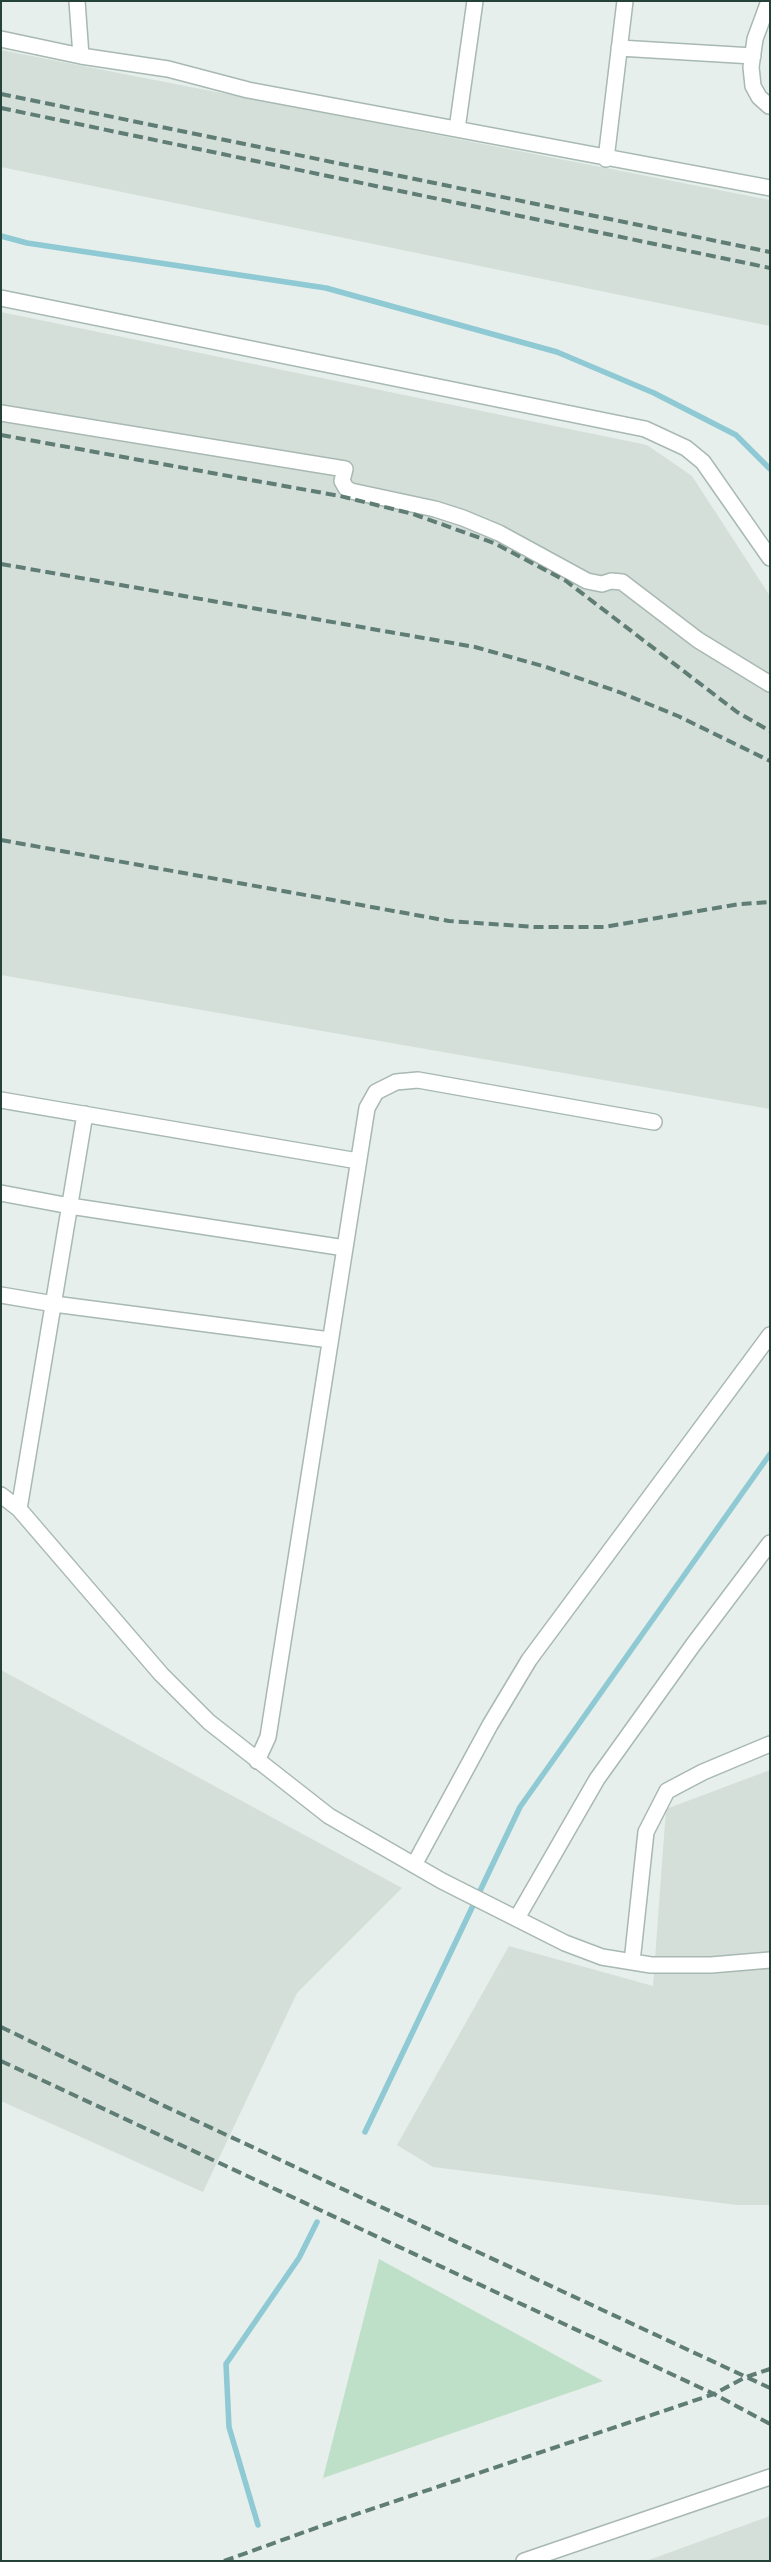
<!DOCTYPE html>
<html>
<head>
<meta charset="utf-8">
<style>
	body { margin:0 }
	#map { position:relative; width:771px; height:2562px; overflow:hidden; background:#e6efeb; font-family:Quicksand,sans-serif }
	canvas { display:block }
	.frame { position:absolute; inset:0; border:2px solid #24423a; pointer-events:none }
</style>
</head>
<body>
<div id="map">
<canvas width="771" height="2562"></canvas>
<div class="frame"></div>
</div>
<script>
const ctx = document.querySelector('canvas').getContext('2d');
ctx.lineJoin = 'round';
function fillPath(path, color) { ctx.fillStyle = color; ctx.fill(path, 'evenodd'); }
const poly = rows => new Path2D(rows.map(r => 'M' + r).join(''));
function strokePath(path, color, width, dash) { ctx.strokeStyle = color; ctx.lineWidth = width; ctx.lineCap = dash ? 'butt' : 'round'; ctx.setLineDash(dash || []); ctx.stroke(path); }
fillPath(poly([
	[1,50,770,200,770,326,1,167],
	[1,312,647,445,692,476,770,596,770,1109,1,975],
	[1,1670,402,1888,297,1993,203,2192,1,2101],
	[770,1770,770,2205,737,2205,433,2167,397,2145,509,1946,653,1986,666,1809],
	[770,2516,770,2561,646,2561]
]), '#d4dfda');
fillPath(poly([
	[379,2259,603,2381,323,2478]
]), '#bfe0c8');
strokePath(poly([
	[1,236,27,243,326,288,557,352,654,393,736,435,770,469],
	[365,2132,520,1807,770,1454],
	[258,2525,229,2427,226,2364,299,2258,317,2222]
]), '#8ec9d4', 5.5);
const minor = poly([
	[77,1,81,56],
	[769,1,755,39,751,67,753,86,759,97,769,106],
	[1,39,81,56,168,69,248,90,770,188],
	[619,48,753,56],
	[457,129,475,1],
	[606,159,625,1],
	[1,298,645,429,686,448,703,462,770,558],
	[1,413,345,469,342,481,346,488,351,491,435,509,463,518,499,533,587,581,602,584,611,581,622,582,698,640,770,684],
	[1,1100,358,1161],
	[1,1193,70,1206,345,1248],
	[1,1295,54,1304,330,1340],
	[1,1495,19,1509,161,1674,209,1722,329,1816,442,1881,565,1943,602,1957,651,1965,711,1965,770,1960],
	[19,1509,85,1114],
	[257,1761,268,1737,367,1108,376,1092,396,1082,418,1080,654,1122],
	[414,1865,490,1725,529,1660,770,1335],
	[517,1918,597,1779,693,1645,770,1543],
	[632,1962,646,1832,667,1791,703,1772,770,1744],
	[524,2561,770,2477]
]);
strokePath(minor, '#a8b8b2', 18);
strokePath(minor, '#fff', 15);
strokePath(poly([
	[1,94,770,252],
	[1,108,770,268],
	[1,435,340,496,413,514,494,543,566,581,737,712,770,731],
	[1,564,475,647,546,667,619,692,678,716,770,761],
	[1,840,449,921,535,927,604,927,740,904,770,902],
	[1,2027,160,2104,770,2388],
	[1,2061,714,2394,770,2424],
	[224,2561,324,2525,714,2394,746,2377,770,2369]
]), '#5f7d75', 4, [10, 5]);
</script>
</body>
</html>
